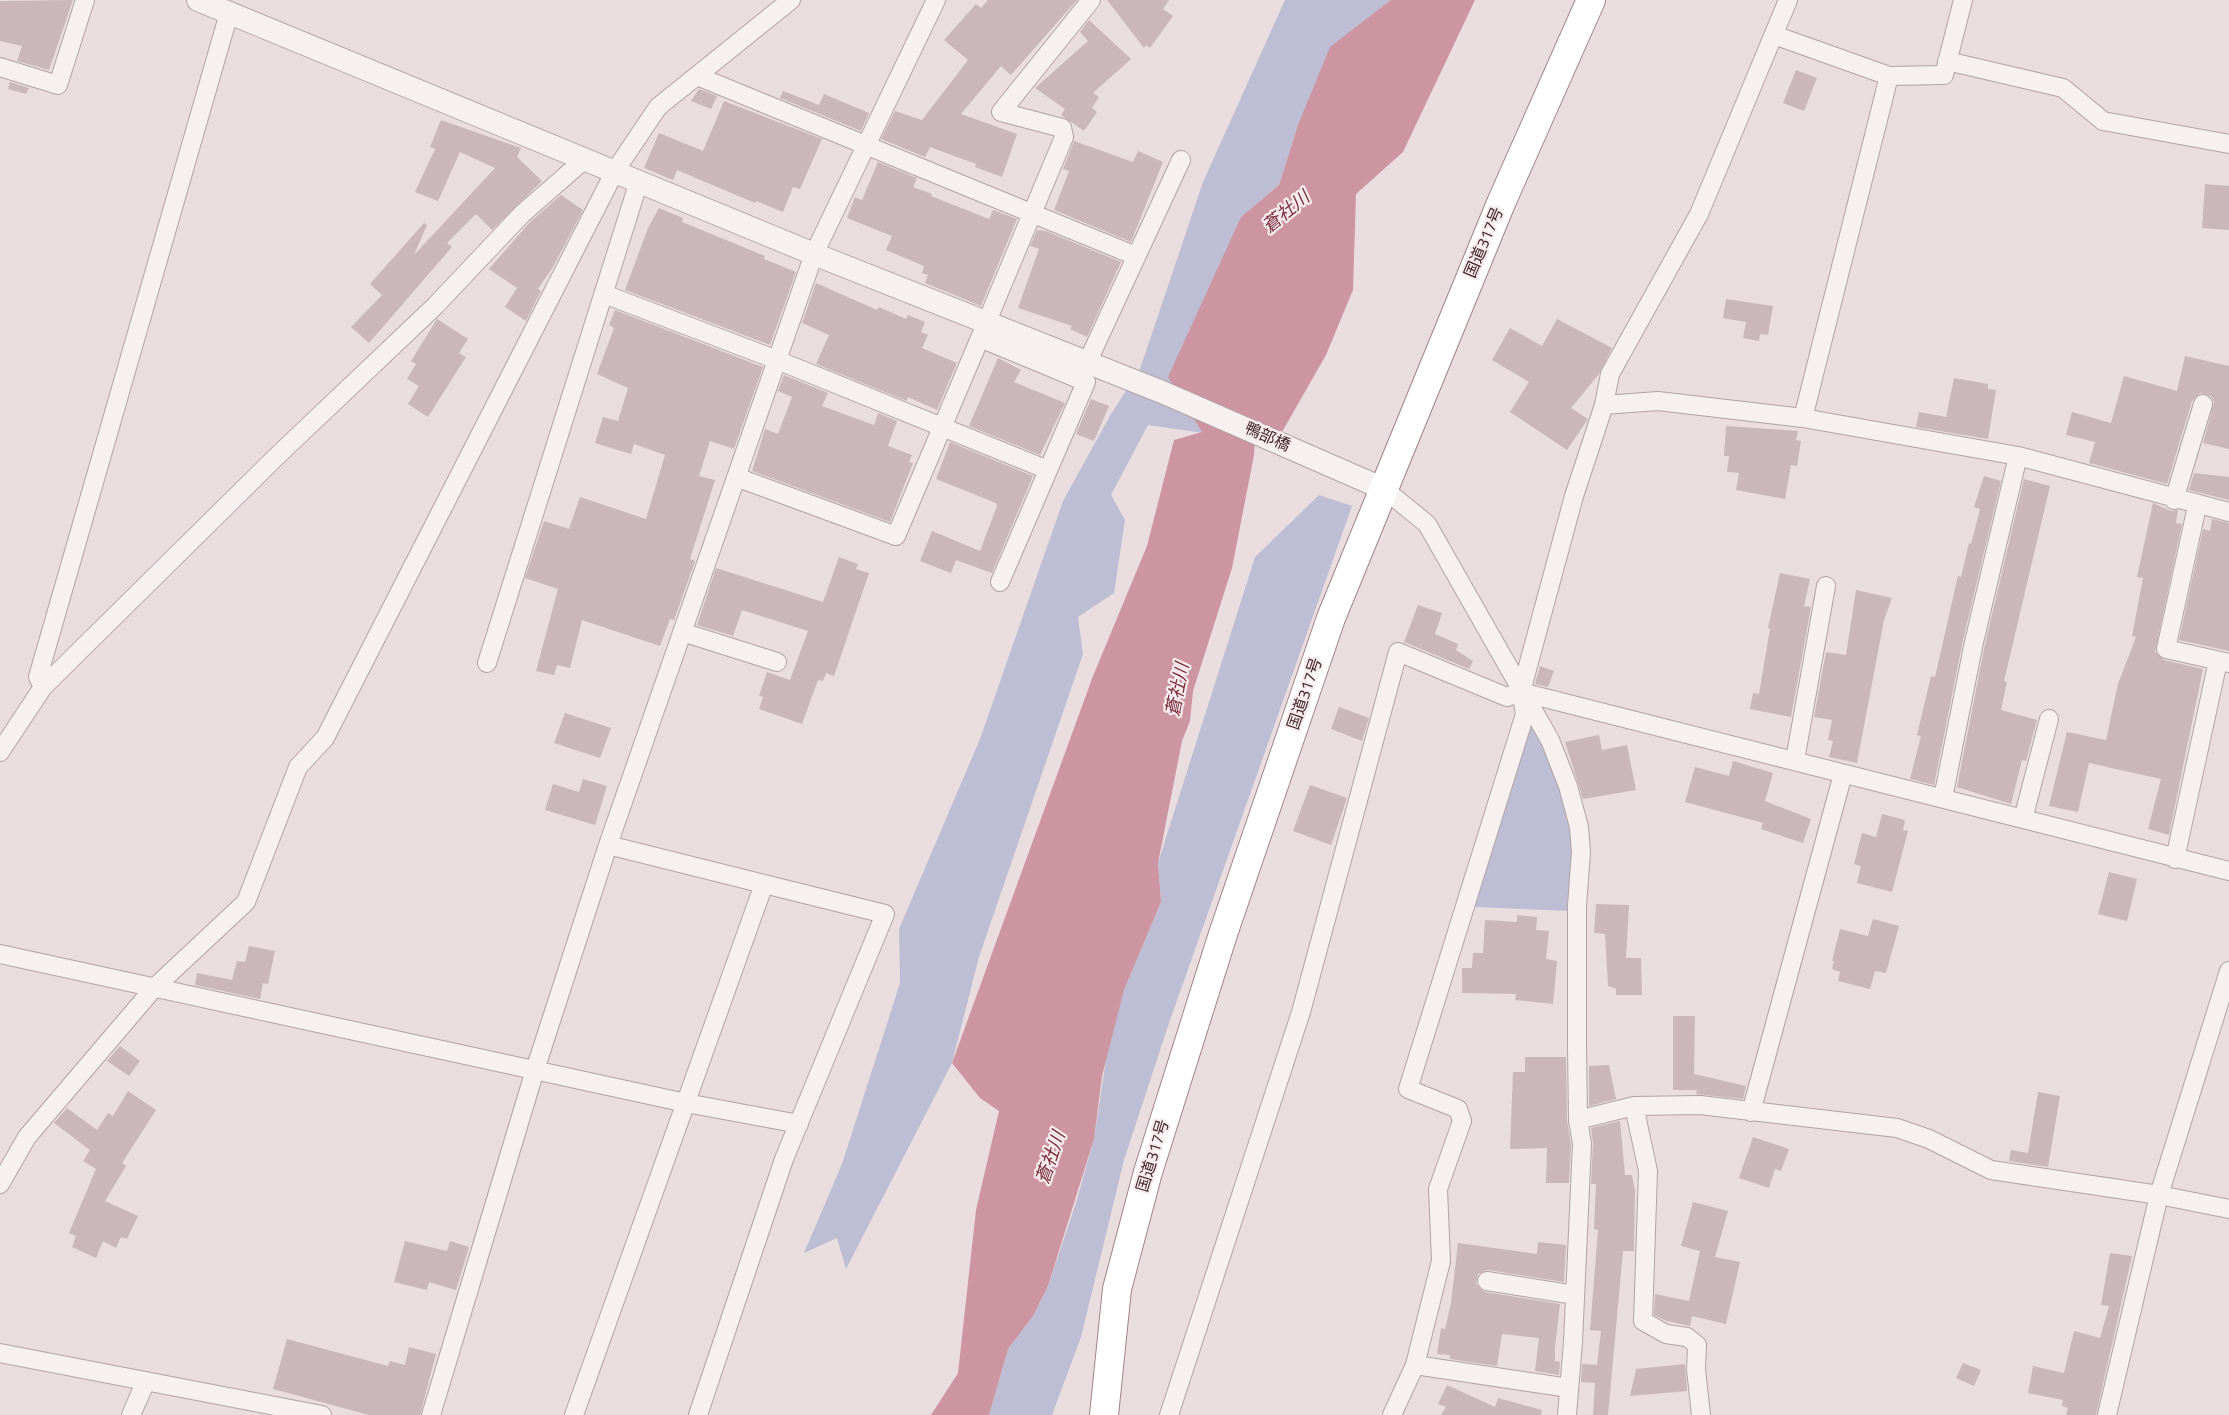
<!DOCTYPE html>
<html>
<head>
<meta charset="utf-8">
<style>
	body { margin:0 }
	canvas { display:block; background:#e9dddf }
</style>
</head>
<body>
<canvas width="2229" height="1415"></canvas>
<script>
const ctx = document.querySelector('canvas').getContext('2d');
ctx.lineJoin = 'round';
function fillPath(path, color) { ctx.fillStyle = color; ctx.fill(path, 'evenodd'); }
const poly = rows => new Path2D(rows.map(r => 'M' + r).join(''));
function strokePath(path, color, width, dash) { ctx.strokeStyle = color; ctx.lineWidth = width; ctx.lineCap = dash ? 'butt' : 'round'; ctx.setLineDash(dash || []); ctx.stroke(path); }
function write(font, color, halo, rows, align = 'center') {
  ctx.font = font + ' "Titillium Web","Noto Sans JP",sans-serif'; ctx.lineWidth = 4.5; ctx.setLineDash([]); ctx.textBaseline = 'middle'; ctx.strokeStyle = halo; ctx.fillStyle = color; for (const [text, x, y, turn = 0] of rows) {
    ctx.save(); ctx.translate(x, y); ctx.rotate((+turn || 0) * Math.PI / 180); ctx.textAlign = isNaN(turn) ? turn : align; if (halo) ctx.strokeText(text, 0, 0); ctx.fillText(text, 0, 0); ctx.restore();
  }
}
fillPath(poly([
	[1285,0,1391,0,1298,125,1279,185,1241,217,1203,433,1148,425,1111,495,1125,520,1114,593,1078,617,1083,654,979,957,952,1063,846,1269,837,1238,804,1253,842,1164,900,983,899,929,980,739,1063,501,1111,414,1140,369,1203,182],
	[1319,495,1352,506,1169,1023,1124,1160,1081,1337,1052,1415,989,1415,1008,1349,1033,1316,1048,1286,1076,1203,1094,1139,1109,1040,1124,990,1161,902,1158,863,1255,557],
	[1528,721,1551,762,1578,851,1569,911,1475,907]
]), '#bdbed3');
fillPath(poly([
	[1391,0,1475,0,1403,152,1356,194,1353,290,1326,355,1282,432,1256,425,1254,455,1232,568,1193,691,1190,721,1182,741,1158,863,1161,902,1124,990,1102,1076,1094,1139,1048,1286,1033,1316,1008,1349,989,1415,931,1415,958,1373,976,1210,999,1111,980,1098,952,1063,1093,676,1147,546,1174,440,1202,432,1168,377,1241,217,1279,185,1298,125,1330,47]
]), '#cd94a2');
fillPath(poly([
	[73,0,49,70,17,61,22,46,0,41,0,1],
	[988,0,1077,0,1011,75,1001,66,961,114,1017,134,1002,177,975,167,976,164,930,147,925,157,881,139,895,111,922,120,968,60,944,40,976,4,981,8],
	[1107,0,1169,0,1163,9,1173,16,1150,48,1146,45,1144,48],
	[1089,20,1131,59,1093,93,1099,97,1092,108,1097,112,1084,131,1061,115,1065,109,1035,88,1088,41,1080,32],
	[1796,70,1817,78,1804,111,1783,103],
	[10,82,29,88,26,94,8,89],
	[699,89,717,96,711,109,691,101],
	[783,91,819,105,824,94,869,113,861,131,780,98],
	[724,101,822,139,800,189,793,187,783,212,756,201,755,203,677,170,673,180,644,168,659,133,703,151],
	[441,120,521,148,517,157,542,181,492,230,476,214,447,243,452,247,369,343,351,327,382,295,370,284,424,223,427,225,414,255,495,168,460,152,438,201,415,192,435,149,430,147],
	[1074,141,1133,162,1138,151,1163,162,1131,242,1054,210,1069,171,1063,169],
	[878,162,917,178,913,187,932,194,931,196,989,219,993,210,1017,219,981,306,925,283,928,275,922,273,924,266,886,250,892,236,847,218,855,197,862,200],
	[2205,184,2229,186,2229,230,2202,228],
	[561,195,583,210,553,267,538,289,541,291,526,321,505,307,517,288,489,269,530,222],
	[659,208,683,218,682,222,765,256,764,259,796,272,770,345,625,290,648,228],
	[1037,230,1046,231,1121,262,1087,337,1070,329,1072,326,1018,308,1039,249,1030,246],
	[816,283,877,310,879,307,906,319,908,315,925,322,921,332,928,335,922,348,957,363,937,410,908,397,907,401,816,364,829,335,802,323],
	[1726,299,1773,306,1768,335,1760,334,1759,341,1743,338,1746,322,1723,318],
	[615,310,763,367,734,449,710,441,699,476,715,480,690,559,695,561,674,620,670,619,660,646,582,620,570,668,557,665,554,675,536,671,558,589,525,578,544,521,569,529,580,497,646,519,665,455,634,444,631,454,595,443,603,417,618,421,628,388,597,374,614,328,609,325],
	[437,319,468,339,459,353,466,357,428,417,408,404,419,386,407,379,416,364,411,361],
	[1557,319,1612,348,1599,374,1571,408,1588,419,1567,450,1510,412,1529,382,1492,360,1510,328,1542,346],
	[2185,356,2229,366,2229,449,2203,443,2214,402,2211,396,2201,393,2192,401,2167,484,2089,463,2095,442,2066,435,2072,412,2111,423,2124,376,2177,391],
	[998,358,1021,370,1014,382,1065,403,1040,455,969,426],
	[784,375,828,393,822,406,874,425,878,413,897,421,888,446,912,455,909,462,913,463,890,522,752,471,765,429,778,434,792,397,778,391],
	[1954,378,1988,384,1988,389,1996,390,1988,439,1916,427,1919,412,1946,417],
	[1091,399,1109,406,1094,441,1076,434],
	[1726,426,1798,431,1796,440,1801,441,1797,466,1791,465,1785,499,1736,490,1739,473,1727,472,1729,456,1724,456],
	[950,442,1033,476,992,573,956,560,951,573,920,561,932,531,980,551,997,506,996,503,936,479],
	[2194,473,2229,477,2229,500,2189,490],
	[1984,476,2001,481,1963,640,1934,785,1910,779,1921,736,1917,735,1931,676,1935,677,1958,576,1961,577,1969,543,1971,544,1980,509,1974,507],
	[2024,479,2050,486,2004,681,2007,682,2001,710,2037,720,2026,761,2022,760,2011,804,1957,787,1985,644],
	[2153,503,2171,511,2178,510,2176,523,2182,524,2155,652,2164,660,2203,669,2169,835,2148,829,2161,779,2089,763,2078,812,2049,806,2067,732,2106,740,2118,684,2136,637,2132,636,2143,578,2137,577],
	[2212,519,2229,523,2229,651,2179,640,2203,529,2210,531],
	[839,557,858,564,856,569,869,573,834,676,826,673,823,681,818,680,802,724,759,709,763,697,759,696,767,672,790,680,808,631,742,610,733,636,697,625,716,568,823,602],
	[1780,573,1810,579,1804,606,1811,607,1791,717,1750,709,1753,693,1759,694,1770,629,1768,628],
	[1856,590,1892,598,1884,620,1857,763,1829,757,1833,741,1828,740,1832,720,1814,717,1826,652,1846,655],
	[1418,605,1442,613,1435,634,1458,644,1456,650,1473,661,1469,669,1404,642],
	[1540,666,1554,671,1548,687,1535,684],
	[1339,707,1369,718,1362,741,1331,729],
	[565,713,611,728,600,758,554,743],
	[1599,735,1602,750,1627,745,1636,790,1583,799,1565,742],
	[1733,761,1773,773,1765,801,1811,819,1803,843,1761,829,1763,823,1685,802,1695,767,1729,776],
	[583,779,607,786,595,825,545,810,553,784,579,792],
	[1310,785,1347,798,1331,845,1293,831],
	[1882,814,1905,820,1903,830,1908,831,1892,892,1857,883,1861,866,1854,864,1862,833,1876,837],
	[2109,872,2137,879,2127,921,2098,914],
	[1596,904,1629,905,1626,958,1641,958,1642,995,1616,995,1616,989,1608,986,1605,934,1594,933],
	[1517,915,1537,917,1536,930,1549,931,1546,959,1557,961,1553,1004,1515,1000,1516,994,1462,993,1462,968,1472,968,1473,953,1483,953,1485,920,1517,922],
	[1873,919,1899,926,1886,973,1875,971,1870,989,1838,981,1840,972,1832,969,1834,961,1832,961,1840,929,1868,936],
	[249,946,275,951,268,984,263,983,260,999,195,985,197,973,232,980,237,961,245,962],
	[1673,1016,1695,1016,1694,1074,1746,1086,1743,1099,1696,1094,1697,1090,1673,1090],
	[120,1046,140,1061,129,1076,107,1061],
	[1525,1057,1566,1057,1567,1120,1571,1145,1569,1183,1546,1183,1547,1148,1510,1149,1513,1072,1525,1072],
	[1609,1065,1616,1099,1589,1106,1589,1066],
	[128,1091,156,1110,122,1163,126,1166,105,1201,138,1216,127,1239,121,1237,116,1248,103,1241,96,1258,72,1247,76,1236,69,1233,96,1169,83,1161,90,1150,54,1123,67,1108,97,1130,108,1113,113,1116],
	[2038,1092,2060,1096,2048,1167,2009,1161,2011,1150,2028,1153],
	[1620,1121,1625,1175,1632,1175,1635,1190,1634,1251,1623,1251,1608,1415,1593,1415,1595,1383,1581,1382,1582,1364,1597,1365,1601,1331,1590,1330,1598,1230,1594,1229,1596,1184,1591,1184,1593,1144,1591,1128],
	[1753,1137,1789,1149,1781,1171,1775,1169,1769,1188,1739,1178],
	[1693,1202,1728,1211,1715,1257,1740,1262,1726,1324,1692,1316,1690,1326,1667,1321,1654,1315,1655,1294,1689,1301,1700,1251,1681,1246],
	[405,1241,447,1251,450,1241,469,1247,456,1290,429,1282,427,1290,394,1282],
	[1538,1242,1566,1245,1564,1282,1488,1270,1478,1274,1476,1284,1485,1292,1560,1304,1555,1347,1555,1361,1560,1362,1559,1375,1535,1371,1539,1338,1502,1334,1497,1366,1450,1359,1450,1355,1437,1354,1441,1328,1445,1329,1451,1303,1458,1243,1537,1254],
	[2110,1253,2132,1256,2096,1415,2066,1415,2068,1408,2062,1406,2063,1400,2028,1393,2033,1366,2064,1373,2074,1331,2100,1338,2109,1306,2101,1305],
	[287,1339,388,1366,390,1361,405,1365,409,1347,436,1354,420,1415,369,1415,273,1389],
	[1963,1363,1981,1370,1974,1386,1956,1378],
	[1685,1364,1687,1391,1630,1396,1636,1369],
	[1447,1385,1495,1407,1498,1398,1542,1410,1541,1415,1441,1415,1446,1407,1438,1404]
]), '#c9b7b9');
const minor = poly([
	[1774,35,1889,76,1944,75,1963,0],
	[1947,61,2063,88,2103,121,2229,144],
	[0,67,58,85,85,0],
	[697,76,1136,256],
	[604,294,777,360,1048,470],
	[1087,363,1181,160],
	[1604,405,1658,401,1803,418,2018,456,2229,512],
	[1803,418,1889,76],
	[736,477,896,536,980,338],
	[1384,489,1427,524,1550,740,1568,786,1579,827,1581,852,1577,906,1577,1045,1578,1120,1582,1144,1573,1342,1567,1415],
	[2174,500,2203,404],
	[2197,506,2166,649,2229,663],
	[1000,582,1086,382,980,338,1064,137,1062,128,1001,112,1091,0],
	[682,632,777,662],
	[487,663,639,181],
	[43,687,38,677,229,13],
	[0,752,43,687,276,457,435,306,522,214,585,159],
	[1795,760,1826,586],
	[1943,798,1974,642,2018,456],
	[2023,819,2049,719],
	[2175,859,2218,661],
	[0,954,686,1103,799,1124],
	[1751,1112,1843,774],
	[1578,1120,1634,1106],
	[0,1184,27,1137,154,988,246,902,298,767,325,738,615,171,658,107,791,0],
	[1487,1281,1575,1295],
	[0,1353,322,1415],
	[1415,1365,1569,1388],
	[131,1415,146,1381],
	[431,1415,535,1070,608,845,814,254,936,0],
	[574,1415,764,884,608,845],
	[698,1415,784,1159,885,914,764,884],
	[1169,1415,1301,1012,1398,652,1507,697,1521,692,2229,871],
	[1392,1415,1415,1365,1441,1261,1438,1189,1462,1121,1458,1109,1408,1089,1525,714,1521,692,1574,496,1604,405,1610,374,1699,214,1788,0],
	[1701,1415,1696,1369,1697,1345,1687,1337,1666,1334,1643,1321,1648,1171,1634,1106,1700,1105,1897,1128,1929,1139,1991,1170,2159,1195,2229,1209],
	[2107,1415,2159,1195,2229,971]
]);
const tertiary = poly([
	[198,0,814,254,1162,392,1384,489]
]);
const trunk = poly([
	[1104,1415,1117,1289,1148,1172,1223,934,1331,618,1501,203,1591,0]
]);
strokePath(minor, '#b3a2a4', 20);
strokePath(tertiary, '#b3a2a4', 24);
strokePath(trunk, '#a18388', 30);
strokePath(minor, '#f6f0f1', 18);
strokePath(tertiary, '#f6f0f1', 22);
strokePath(trunk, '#fff', 28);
write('16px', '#412528', '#f6ecee', [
	["国道317号",1485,243,-67],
	["鴨部橋",1267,438,24],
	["国道317号",1306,694,-71],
	["国道317号",1154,1156,-73]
]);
write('italic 18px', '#792b3b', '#f6ecee', [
	["蒼社川",1287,213,-39],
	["蒼社川",1179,690,-79],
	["蒼社川",1052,1158,-71]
]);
</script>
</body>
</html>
